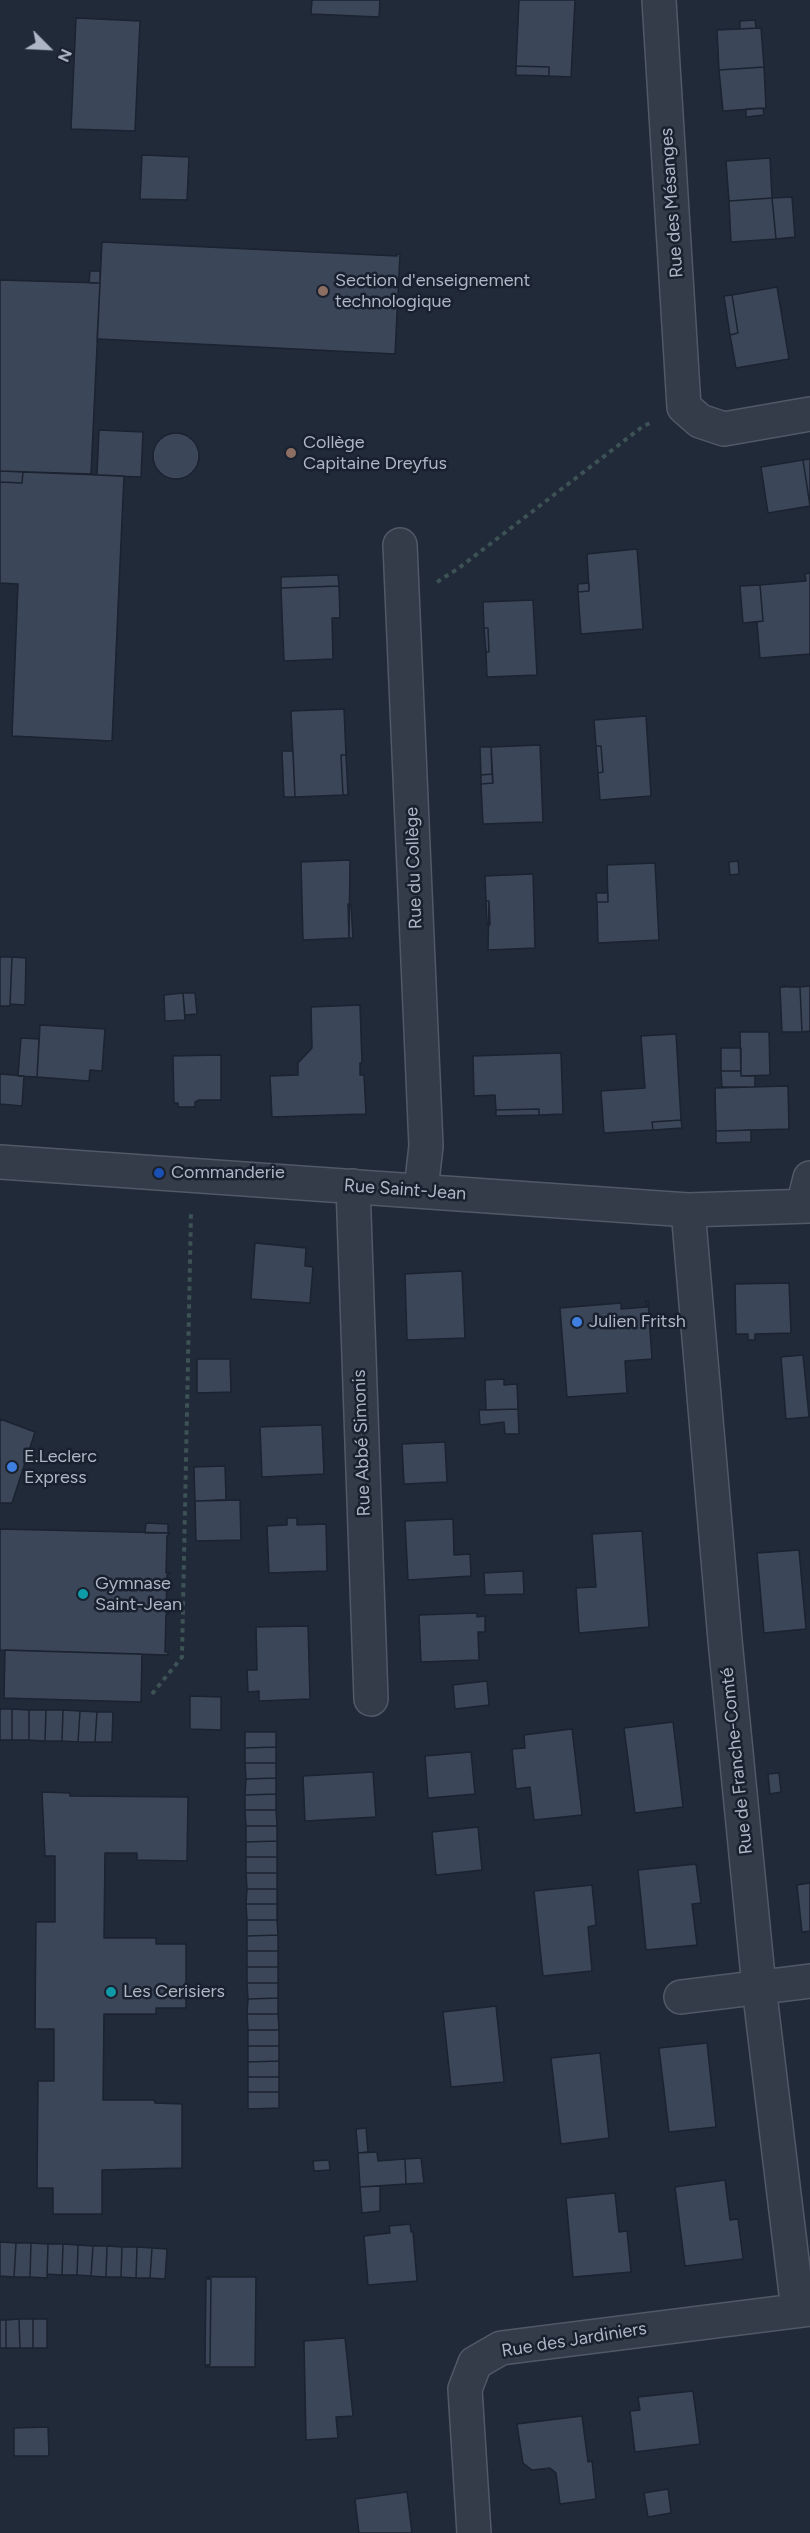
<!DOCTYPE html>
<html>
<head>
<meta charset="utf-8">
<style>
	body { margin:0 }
	#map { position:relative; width:810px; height:2533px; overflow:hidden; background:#202a39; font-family:Figtree,sans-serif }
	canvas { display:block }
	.north { position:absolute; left:18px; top:18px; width:60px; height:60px; -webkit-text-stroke:4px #19212e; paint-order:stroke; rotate:114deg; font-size:16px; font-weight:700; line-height:24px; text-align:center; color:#aeb6c6 }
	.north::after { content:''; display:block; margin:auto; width:21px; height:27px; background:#aeb6c6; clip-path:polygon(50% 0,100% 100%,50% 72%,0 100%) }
</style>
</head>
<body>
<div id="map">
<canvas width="810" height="2533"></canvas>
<div class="north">N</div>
</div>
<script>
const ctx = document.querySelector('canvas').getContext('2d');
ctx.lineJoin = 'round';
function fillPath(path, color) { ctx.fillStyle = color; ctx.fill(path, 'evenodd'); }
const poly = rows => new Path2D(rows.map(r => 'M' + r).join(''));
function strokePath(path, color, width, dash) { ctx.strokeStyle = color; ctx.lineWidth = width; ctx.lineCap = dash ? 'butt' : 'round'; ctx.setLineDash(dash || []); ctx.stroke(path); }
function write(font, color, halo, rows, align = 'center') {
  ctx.font = font + ' Figtree,sans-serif'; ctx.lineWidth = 5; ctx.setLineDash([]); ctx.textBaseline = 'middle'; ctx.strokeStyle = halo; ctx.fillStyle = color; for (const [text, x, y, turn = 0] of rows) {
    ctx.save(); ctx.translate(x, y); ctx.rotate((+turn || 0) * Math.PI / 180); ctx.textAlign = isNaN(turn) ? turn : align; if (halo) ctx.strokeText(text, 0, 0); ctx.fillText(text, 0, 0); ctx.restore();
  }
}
const building = poly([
	[312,0,380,0,379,17,311,14,312,0],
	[519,0,575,0,571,77,549,76,549,67,516,66,519,0],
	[76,18,140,21,135,131,71,129,76,18],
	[755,20,756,28,740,29,740,21,755,20],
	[761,28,764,67,719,70,717,30,761,28],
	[516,66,549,67,549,76,516,75,516,66],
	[764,67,766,108,723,111,719,70,764,67],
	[763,108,764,115,746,117,746,109,763,108],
	[142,155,189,157,187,200,140,199,142,155],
	[770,158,772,198,729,201,726,161,770,158],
	[792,197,795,237,776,239,772,198,792,197],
	[772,198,776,239,731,242,729,201,772,198],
	[102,242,397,256,397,254,400,254,395,354,99,339,97,342,102,242],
	[90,271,100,271,100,283,89,283,90,271],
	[0,280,100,283,91,474,0,471,0,280],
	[777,287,789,359,736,368,730,335,738,333,732,295,777,287],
	[732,295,738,333,730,335,724,296,732,295],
	[99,430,143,432,141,477,97,475,99,430],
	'153 456a23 23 0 1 1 46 0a23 23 0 1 1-46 0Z',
	[810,459,810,506,803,460,810,459],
	[803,460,810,506,768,513,761,467,803,460],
	[0,471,23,472,22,483,0,482,0,471],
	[23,472,124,476,112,741,12,736,18,584,0,583,0,482,22,483,23,472],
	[637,549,643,629,581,634,578,592,589,591,587,554,637,549],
	[810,573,810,654,760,658,757,622,763,621,760,585,806,581,805,574,810,573],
	[338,575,339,586,281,588,281,577,338,575],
	[589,583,589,591,578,592,578,584,589,583],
	[760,585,763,621,743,623,740,586,760,585],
	[339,586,340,618,332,618,333,659,284,661,281,588,339,586],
	[533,600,537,675,487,677,486,652,489,652,488,628,484,628,483,602,533,600],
	[484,628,488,628,489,652,486,652,484,628],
	[344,709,346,755,341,755,343,795,295,797,291,711,344,709],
	[646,716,651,796,600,800,598,773,603,772,601,746,596,746,594,720,646,716],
	[540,745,543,822,483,824,481,784,493,783,491,747,540,745],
	[596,746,601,746,603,772,598,773,596,746],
	[480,747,491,747,492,774,481,775,480,747],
	[282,751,293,751,295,797,284,797,282,751],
	[341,755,346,755,348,795,343,795,341,755],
	[492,774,493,783,481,784,481,775,492,774],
	[350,860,349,938,303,940,301,862,350,860],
	[738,861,739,874,730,875,729,862,738,861],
	[655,863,659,940,598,943,597,902,608,902,607,865,655,863],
	[533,874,535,948,488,950,489,901,486,901,485,876,533,874],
	[596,893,608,893,608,902,597,902,596,893],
	[486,901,489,901,490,925,487,925,486,901],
	[348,904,351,905,353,938,349,938,348,904],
	[0,957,12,957,10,1006,0,1006,0,957],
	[12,957,26,958,25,1005,10,1004,12,957],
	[784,985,787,987,800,987,802,1032,782,1032,780,987,785,987,784,985],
	[810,986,810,1031,802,1032,800,987,810,986],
	[183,993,195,993,197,1014,185,1015,183,993],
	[183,993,185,1020,165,1021,164,995,183,993],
	[360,1005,362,1063,360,1063,360,1075,364,1075,366,1114,272,1117,270,1076,298,1075,298,1063,312,1048,311,1007,360,1005],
	[40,1025,105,1029,102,1071,90,1070,89,1081,37,1077,40,1025],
	[740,1032,769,1032,770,1075,741,1076,740,1032],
	[676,1034,681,1120,652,1122,653,1130,604,1133,601,1091,645,1088,641,1036,676,1034],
	[21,1038,39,1039,37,1077,18,1076,21,1038],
	[721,1048,741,1048,741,1071,721,1071,721,1048],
	[561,1053,563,1114,539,1115,539,1109,496,1110,495,1095,474,1096,473,1056,561,1053],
	[221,1055,221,1100,199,1100,195,1102,195,1107,178,1107,178,1103,174,1103,173,1056,221,1055],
	[721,1071,741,1071,741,1076,755,1076,755,1087,722,1087,721,1071],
	[0,1074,24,1076,22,1106,0,1104,0,1074],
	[788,1086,789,1129,716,1131,715,1088,788,1086],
	[539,1109,539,1115,496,1116,496,1110,539,1109],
	[681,1120,682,1128,653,1130,652,1122,681,1120],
	[751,1130,751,1142,716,1143,716,1131,751,1130],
	[255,1243,306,1248,305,1266,313,1267,310,1303,251,1299,255,1243],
	[462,1271,465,1338,407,1340,405,1274,462,1271],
	[789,1283,791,1333,755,1334,755,1340,748,1340,748,1334,736,1334,735,1284,789,1283],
	[646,1301,648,1301,652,1359,625,1361,627,1393,567,1397,560,1308,621,1303,621,1309,647,1307,646,1301],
	[803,1355,809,1417,786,1419,781,1357,803,1355],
	[197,1359,230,1359,231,1392,197,1393,197,1359],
	[504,1379,504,1385,517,1384,518,1409,486,1410,485,1380,504,1379],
	[518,1409,519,1434,505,1434,504,1422,480,1425,479,1410,518,1409],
	[0,1419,35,1432,12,1503,0,1503,0,1419],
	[322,1425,324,1474,262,1477,260,1427,322,1425],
	[445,1442,447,1482,404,1484,402,1444,445,1442],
	[225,1466,226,1500,195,1501,194,1467,225,1466],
	[240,1500,241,1540,196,1541,195,1501,240,1500],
	[287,1518,297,1518,297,1525,326,1524,327,1571,269,1573,267,1526,287,1525,287,1518],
	[453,1519,454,1555,470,1554,471,1576,408,1580,405,1521,453,1519],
	[146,1523,168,1524,168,1533,145,1533,146,1523],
	[0,1529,170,1533,167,1536,166,1573,170,1573,167,1575,166,1613,169,1613,166,1615,165,1652,168,1652,168,1655,0,1650,0,1529],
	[642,1531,649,1627,579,1633,576,1588,596,1587,592,1534,642,1531],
	[799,1550,806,1629,764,1633,757,1553,799,1550],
	[523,1571,524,1594,485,1595,484,1573,523,1571],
	[477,1613,477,1617,485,1616,485,1632,478,1632,479,1660,421,1662,419,1615,477,1613],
	[308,1626,310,1699,259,1701,259,1691,248,1692,247,1670,257,1670,256,1627,308,1626],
	[5,1650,142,1654,141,1702,4,1698,5,1650],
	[487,1681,489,1705,455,1709,453,1685,487,1681],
	[190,1696,221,1697,221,1730,190,1729,190,1696],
	[0,1709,12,1709,12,1740,0,1740,0,1709],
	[12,1709,29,1710,29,1740,12,1740,12,1709],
	[29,1710,46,1710,45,1741,29,1740,29,1710],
	[46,1710,63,1710,62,1741,45,1741,46,1710],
	[63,1710,80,1711,78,1742,62,1741,63,1710],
	[80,1711,97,1712,95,1742,78,1742,80,1711],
	[97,1712,113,1712,112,1742,95,1742,97,1712],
	[673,1722,683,1807,635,1813,624,1728,673,1722],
	[572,1729,582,1815,534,1820,530,1787,516,1789,512,1749,525,1748,524,1735,572,1729],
	[245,1732,276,1732,276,1747,245,1748,245,1732],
	[276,1747,276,1763,245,1763,245,1748,276,1747],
	[471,1752,475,1794,428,1798,425,1756,471,1752],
	[245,1763,276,1763,276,1778,246,1779,245,1763],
	[373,1772,376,1817,305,1821,303,1776,373,1772],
	[779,1773,781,1792,770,1794,768,1774,779,1773],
	[276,1778,276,1794,245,1795,246,1779,276,1778],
	[42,1792,70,1793,70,1796,188,1797,187,1861,137,1860,137,1853,105,1853,104,1938,156,1938,156,1944,186,1944,186,2008,156,2008,156,2014,104,2014,103,2100,154,2100,155,2103,182,2104,182,2168,102,2170,102,2214,53,2214,53,2188,37,2188,38,2081,54,2081,54,2029,35,2029,36,1922,55,1922,55,1856,45,1856,42,1792],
	[276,1794,276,1810,245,1810,245,1795,276,1794],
	[245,1810,276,1810,277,1826,246,1826,245,1810],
	[246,1826,277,1826,277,1841,246,1842,246,1826],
	[478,1827,482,1870,436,1875,432,1832,478,1827],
	[277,1841,277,1857,246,1857,246,1842,277,1841],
	[246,1857,277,1857,277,1873,246,1873,246,1857],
	[696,1864,701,1903,692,1904,697,1945,646,1950,638,1870,696,1864],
	[246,1873,277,1873,277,1889,247,1889,246,1873],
	[810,1883,810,1931,802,1932,797,1885,810,1883],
	[592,1885,596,1925,588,1927,592,1971,543,1976,534,1891,592,1885],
	[247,1889,277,1889,277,1904,246,1904,247,1889],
	[246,1904,277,1904,277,1920,247,1920,246,1904],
	[247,1920,277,1920,278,1935,247,1936,247,1920],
	[278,1935,278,1951,247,1951,247,1936,278,1935],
	[247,1951,278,1951,278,1967,247,1967,247,1951],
	[247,1967,278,1967,278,1983,247,1983,247,1967],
	[247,1983,278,1983,278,1998,248,1999,247,1983],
	[278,1998,278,2014,247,2014,248,1999,278,1998],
	[496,2006,504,2082,451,2087,443,2012,496,2006],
	[247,2014,278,2014,279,2030,248,2030,247,2014],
	[248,2030,279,2030,279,2046,248,2046,248,2030],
	[707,2043,716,2127,669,2132,659,2048,707,2043],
	[248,2046,279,2046,279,2061,248,2062,248,2046],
	[600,2053,609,2138,561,2144,551,2058,600,2053],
	[279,2061,279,2077,248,2077,248,2062,279,2061],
	[248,2077,279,2077,279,2092,248,2092,248,2077],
	[248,2092,279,2092,279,2108,248,2109,248,2092],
	[366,2128,368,2152,358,2153,356,2129,366,2128],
	[377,2152,378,2161,405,2159,406,2184,360,2187,358,2153,377,2152],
	[421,2158,424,2183,406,2184,405,2159,421,2158],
	[329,2160,330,2170,314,2171,313,2161,329,2160],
	[725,2180,730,2220,738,2219,743,2259,685,2266,675,2187,725,2180],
	[380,2186,380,2211,362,2213,360,2187,380,2186],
	[615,2193,619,2232,627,2231,631,2272,573,2277,566,2198,615,2193],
	[410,2224,411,2232,413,2232,417,2281,368,2285,364,2236,390,2233,389,2226,410,2224],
	[0,2242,16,2243,14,2277,0,2276,0,2242],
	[16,2243,31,2243,30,2277,14,2277,16,2243],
	[31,2243,48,2244,47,2278,30,2277,31,2243],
	[48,2244,63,2244,62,2275,47,2274,48,2244],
	[63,2244,78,2245,77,2275,62,2275,63,2244],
	[78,2245,93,2246,91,2276,77,2275,78,2245],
	[93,2246,107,2246,106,2277,91,2276,93,2246],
	[107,2246,122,2247,121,2277,106,2277,107,2246],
	[122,2247,137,2247,136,2278,121,2277,122,2247],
	[137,2247,152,2248,150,2278,136,2278,137,2247],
	[152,2248,167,2249,165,2279,150,2278,152,2248],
	[206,2277,256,2277,255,2367,205,2367,210,2365,211,2279,206,2277],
	[206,2279,211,2279,210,2365,205,2365,206,2279],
	[19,2319,33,2319,33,2348,20,2348,19,2319],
	[19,2319,20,2348,6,2348,6,2320,19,2319],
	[33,2319,47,2319,47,2348,33,2348,33,2319],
	[0,2320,6,2320,6,2348,0,2348,0,2320],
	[345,2338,353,2416,336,2417,338,2438,306,2440,304,2341,345,2338],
	[693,2391,700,2444,635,2452,630,2411,640,2410,638,2397,693,2391],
	[582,2416,588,2462,592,2461,596,2499,560,2504,556,2473,550,2468,532,2470,523,2463,517,2424,582,2416],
	[48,2427,49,2456,14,2456,14,2428,48,2427],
	[668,2489,671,2513,648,2517,644,2493,668,2489],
	[407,2492,412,2533,359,2533,355,2499,407,2492]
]);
fillPath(building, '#3c4659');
strokePath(building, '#1b2330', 1.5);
const street = poly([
	[659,0,684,407,700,421,724,429,810,414],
	[400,545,426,1146,421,1190],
	[0,1162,688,1210,810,1206],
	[353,1186,371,1699],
	[803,1206,810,1178],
	[688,1210,725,1640,759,1987,798,2310],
	[681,1997,810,1981],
	[474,2533,465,2389,475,2363,501,2348,810,2309]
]);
strokePath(street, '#515967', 36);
strokePath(poly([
	[437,582,459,568,642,427,652,422],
	[152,1694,182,1657,191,1212]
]), '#3d5255', 4, [4.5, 4.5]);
strokePath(street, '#343c4a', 33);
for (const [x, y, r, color] of [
	[323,291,6,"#8d6e63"],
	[291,453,6,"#8d6e63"],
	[159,1173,6,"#1a4fb4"],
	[577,1322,6,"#3f7fe0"],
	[12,1467,6,"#3f7fe0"],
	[83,1594,6,"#0f9aa8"],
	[111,1992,6,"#0f9aa8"]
]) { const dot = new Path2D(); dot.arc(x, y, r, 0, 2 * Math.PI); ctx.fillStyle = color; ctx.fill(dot); strokePath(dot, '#19212e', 2); }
write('18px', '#aeb6c6', '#19212e', [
	["Rue des Mésanges",672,203,-94],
	["Rue du Collège",414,868,-92],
	["Rue Saint-Jean",405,1190,4],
	["Rue Abbé Simonis",362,1443,-92],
	["Rue de Franche-Comté",737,1761,-96],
	["Rue des Jardiniers",574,2340,-9]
]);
write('18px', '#aeb6c6', '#19212e', [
	["Section d'enseignement",335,281],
	["technologique",335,302],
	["Collège",303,443],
	["Capitaine Dreyfus",303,464],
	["Commanderie",171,1173],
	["Julien Fritsh",589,1322],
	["E.Leclerc",24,1457],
	["Express",24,1478],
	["Gymnase",95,1584],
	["Saint-Jean",95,1605],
	["Les Cerisiers",123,1992]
], 'left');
</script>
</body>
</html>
